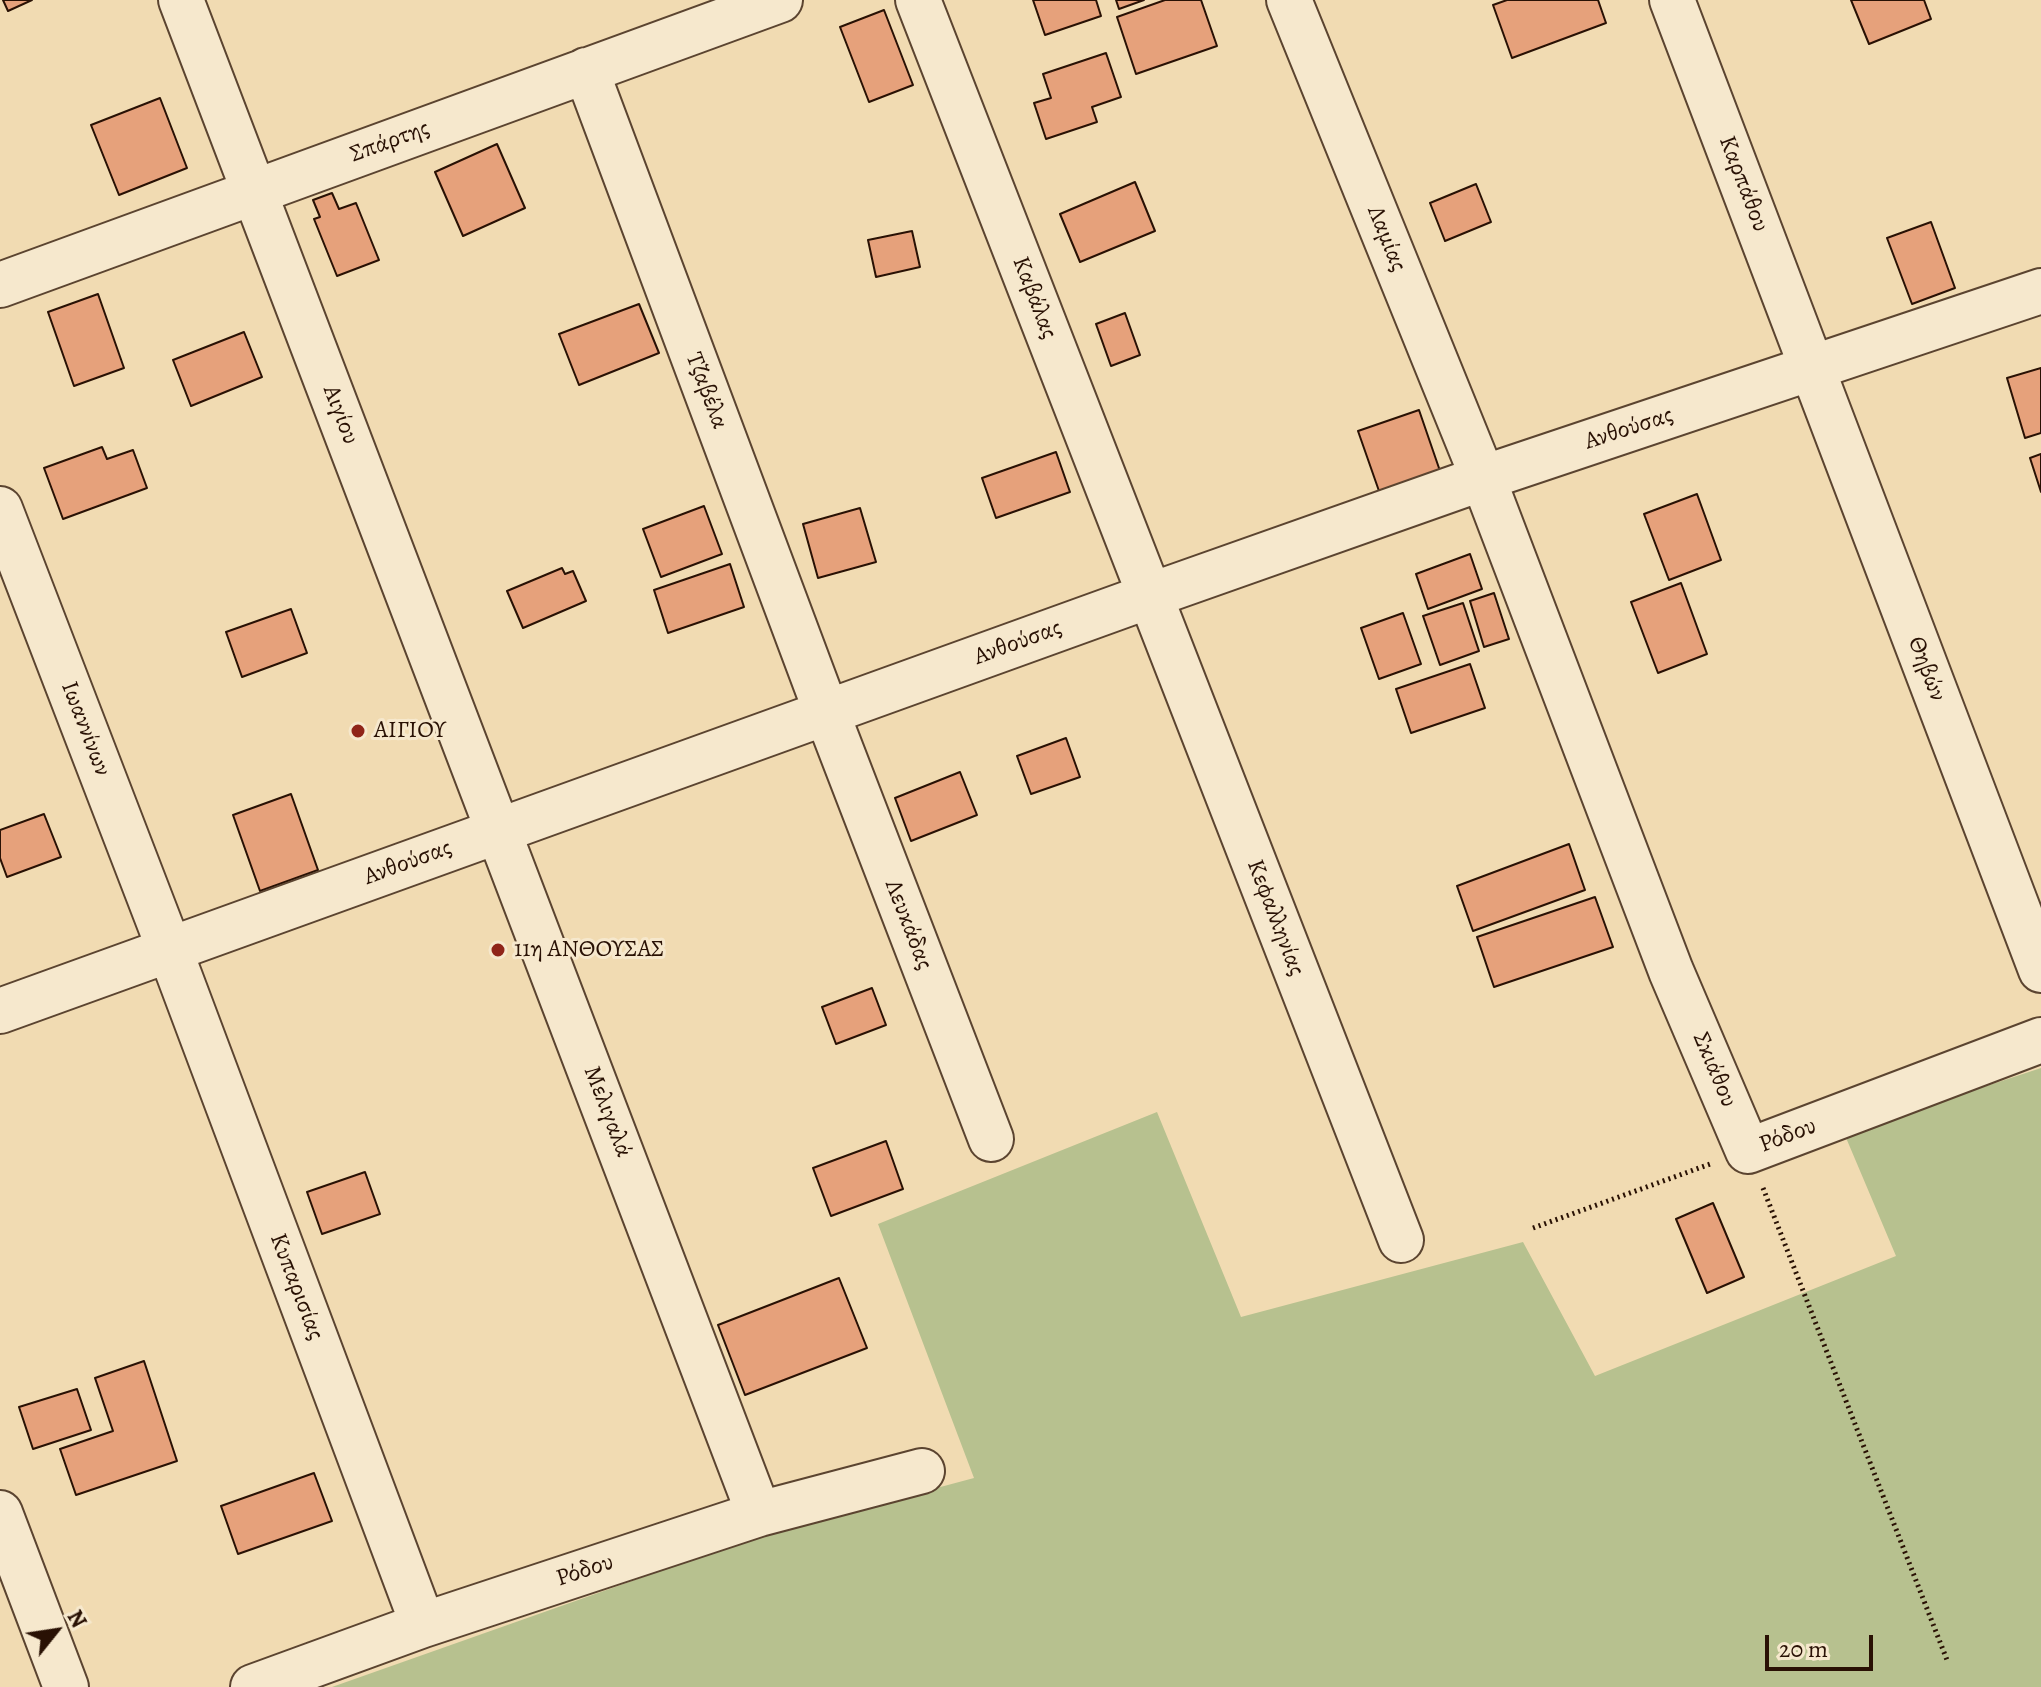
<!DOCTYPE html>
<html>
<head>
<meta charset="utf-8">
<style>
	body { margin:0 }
	#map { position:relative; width:2041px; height:1687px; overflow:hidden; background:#f1dbb2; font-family:Alegreya,serif }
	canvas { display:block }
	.north { position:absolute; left:16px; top:1591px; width:80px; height:80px; -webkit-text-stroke:6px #f6e8cd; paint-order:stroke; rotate:60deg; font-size:22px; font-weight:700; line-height:32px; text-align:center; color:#291104 }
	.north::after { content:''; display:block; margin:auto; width:28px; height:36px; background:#291104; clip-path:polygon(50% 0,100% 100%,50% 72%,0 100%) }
	.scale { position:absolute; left:1765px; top:1635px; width:108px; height:36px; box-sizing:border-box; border:4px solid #291104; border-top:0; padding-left:10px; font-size:24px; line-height:28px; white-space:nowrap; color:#291104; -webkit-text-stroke:6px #f6e8cd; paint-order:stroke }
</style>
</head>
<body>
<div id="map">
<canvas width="2041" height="1687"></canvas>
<div class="north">N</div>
<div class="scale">20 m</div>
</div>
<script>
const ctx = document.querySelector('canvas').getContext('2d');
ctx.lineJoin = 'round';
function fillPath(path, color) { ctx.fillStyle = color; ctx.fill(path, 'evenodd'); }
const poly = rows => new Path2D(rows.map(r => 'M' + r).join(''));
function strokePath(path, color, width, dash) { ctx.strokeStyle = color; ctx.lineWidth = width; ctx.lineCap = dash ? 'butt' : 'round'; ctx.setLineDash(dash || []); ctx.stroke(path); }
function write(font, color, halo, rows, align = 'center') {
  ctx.font = font + ' Alegreya,serif'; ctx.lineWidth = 6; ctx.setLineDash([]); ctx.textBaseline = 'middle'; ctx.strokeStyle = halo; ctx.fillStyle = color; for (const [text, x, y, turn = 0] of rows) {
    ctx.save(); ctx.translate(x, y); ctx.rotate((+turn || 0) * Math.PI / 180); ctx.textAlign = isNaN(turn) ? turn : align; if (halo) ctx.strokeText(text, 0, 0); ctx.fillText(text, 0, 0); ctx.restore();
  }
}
fillPath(poly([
	[2041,1068,2041,1687,332,1687,765,1534,974,1478,878,1224,1157,1112,1241,1317,1523,1242,1595,1376,1896,1256,1844,1133]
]), '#b7c18f');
const building = poly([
	[3,0,32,0,8,11,3,0],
	[1033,0,1096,0,1101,16,1045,35,1033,0],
	[1116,0,1144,0,1119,9,1116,0],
	[1165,0,1201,0,1217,46,1136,74,1117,17,1165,0],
	[1507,0,1598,0,1606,23,1512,58,1493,5,1507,0],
	[1851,0,1924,0,1931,19,1869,44,1851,0],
	[884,10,913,85,869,102,840,27,884,10],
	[1106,53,1121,97,1092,107,1097,122,1046,139,1034,103,1051,98,1043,74,1106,53],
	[160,98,187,168,119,195,91,125,160,98],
	[497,144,525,208,463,236,435,172,497,144],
	[1135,182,1155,231,1080,262,1060,214,1135,182],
	[1476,184,1491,222,1445,241,1430,203,1476,184],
	[332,193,339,209,356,203,379,260,337,276,314,219,320,217,313,200,332,193],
	[1931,222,1955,288,1912,304,1887,238,1931,222],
	[912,231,920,267,876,277,868,240,912,231],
	[98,294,124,368,74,386,48,312,98,294],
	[639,304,659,353,579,385,559,334,639,304],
	[1125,313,1140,355,1111,366,1096,324,1125,313],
	[244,332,262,377,191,406,173,360,244,332],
	[2041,368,2041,433,2025,438,2007,378,2041,368],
	[1419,410,1440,471,1379,491,1358,431,1419,410],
	[102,447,107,459,133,450,147,488,63,519,44,468,102,447],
	[1056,452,1070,492,996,518,982,478,1056,452],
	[2041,454,2041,492,2030,458,2041,454],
	[1697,494,1721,560,1669,580,1644,514,1697,494],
	[704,506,722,554,661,577,643,529,704,506],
	[860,508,876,562,818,578,803,524,860,508],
	[1470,554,1482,589,1428,609,1416,574,1470,554],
	[730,564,744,607,668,633,654,590,730,564],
	[562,568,565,574,573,571,586,601,523,628,507,591,562,568],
	[1681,583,1707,654,1658,673,1631,602,1681,583],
	[1494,593,1509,639,1484,647,1470,601,1494,593],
	[1463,603,1479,651,1440,665,1423,616,1463,603],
	[291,609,307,653,242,677,226,632,291,609],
	[1403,613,1421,664,1379,679,1361,628,1403,613],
	[1470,664,1485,708,1411,733,1396,689,1470,664],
	[1066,738,1080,777,1031,794,1017,756,1066,738],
	[960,772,977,815,911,841,895,798,960,772],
	[291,794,318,870,260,891,233,815,291,794],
	[44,814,61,857,7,877,0,858,0,830,44,814],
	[1569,844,1585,890,1473,931,1457,886,1569,844],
	[1595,897,1613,947,1494,987,1477,937,1595,897],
	[872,988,886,1025,836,1044,822,1007,872,988],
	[886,1141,903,1189,831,1216,813,1168,886,1141],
	[365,1172,380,1214,322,1234,307,1192,365,1172],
	[1713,1203,1744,1277,1707,1293,1676,1219,1713,1203],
	[839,1278,867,1348,745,1395,718,1325,839,1278],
	[144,1361,177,1461,76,1495,60,1449,113,1431,95,1378,144,1361],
	[77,1389,91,1430,33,1449,19,1407,77,1389],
	[314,1473,332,1521,238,1554,221,1506,314,1473]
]);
fillPath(building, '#e6a17b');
strokePath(building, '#291104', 2);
const minor = poly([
	[181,0,759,1514],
	[918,0,1401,1240],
	[1289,0,1483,478,1671,971,1748,1151,2041,1040],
	[1672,0,2041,970],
	[586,70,826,711,991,1139],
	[0,285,780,0],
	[0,509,169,948,423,1625],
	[0,1011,1149,596,1483,478,2041,291],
	[0,1513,66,1687],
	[253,1687,423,1625,759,1514,922,1471]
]);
strokePath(minor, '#5b4430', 48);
strokePath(poly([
	[1763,1188,1947,1660],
	[1533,1228,1713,1163]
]), '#291104', 5, [2, 4]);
strokePath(minor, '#f6e8cd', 44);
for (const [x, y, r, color] of [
	[358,731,8,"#8f2418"],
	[498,950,8,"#8f2418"]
]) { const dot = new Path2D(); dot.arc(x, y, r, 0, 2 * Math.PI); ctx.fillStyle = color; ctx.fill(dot); strokePath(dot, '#f6e8cd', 3); }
write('24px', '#291104', '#f6e8cd', [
	["Σπάρτης",390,142,-20],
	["Καρπάθου",1743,184,69],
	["Λαμίας",1386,239,68],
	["Καβάλας",1034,298,69],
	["Τζαβέλα",706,391,69],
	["Αιγίου",340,415,69],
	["Ανθούσας",1629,429,-18],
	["Ανθούσας",1018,643,-20],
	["Θηβών",1926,669,69],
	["Ιωαννίνων",85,729,69],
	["Ανθούσας",408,863,-20],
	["Κεφαλληνίας",1275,918,69],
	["Λευκάδας",908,925,69],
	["Σκιάθου",1714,1070,67],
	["Μελιγαλά",607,1112,69],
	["Ρόδου",1788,1136,-21],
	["Κυπαρισίας",296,1287,69],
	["Ρόδου",585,1571,-18]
]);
write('24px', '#291104', '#f6e8cd', [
	["ΑΙΓΙΟΥ",374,731],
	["11η ΑΝΘΟΥΣΑΣ",514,950]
], 'left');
</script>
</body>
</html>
